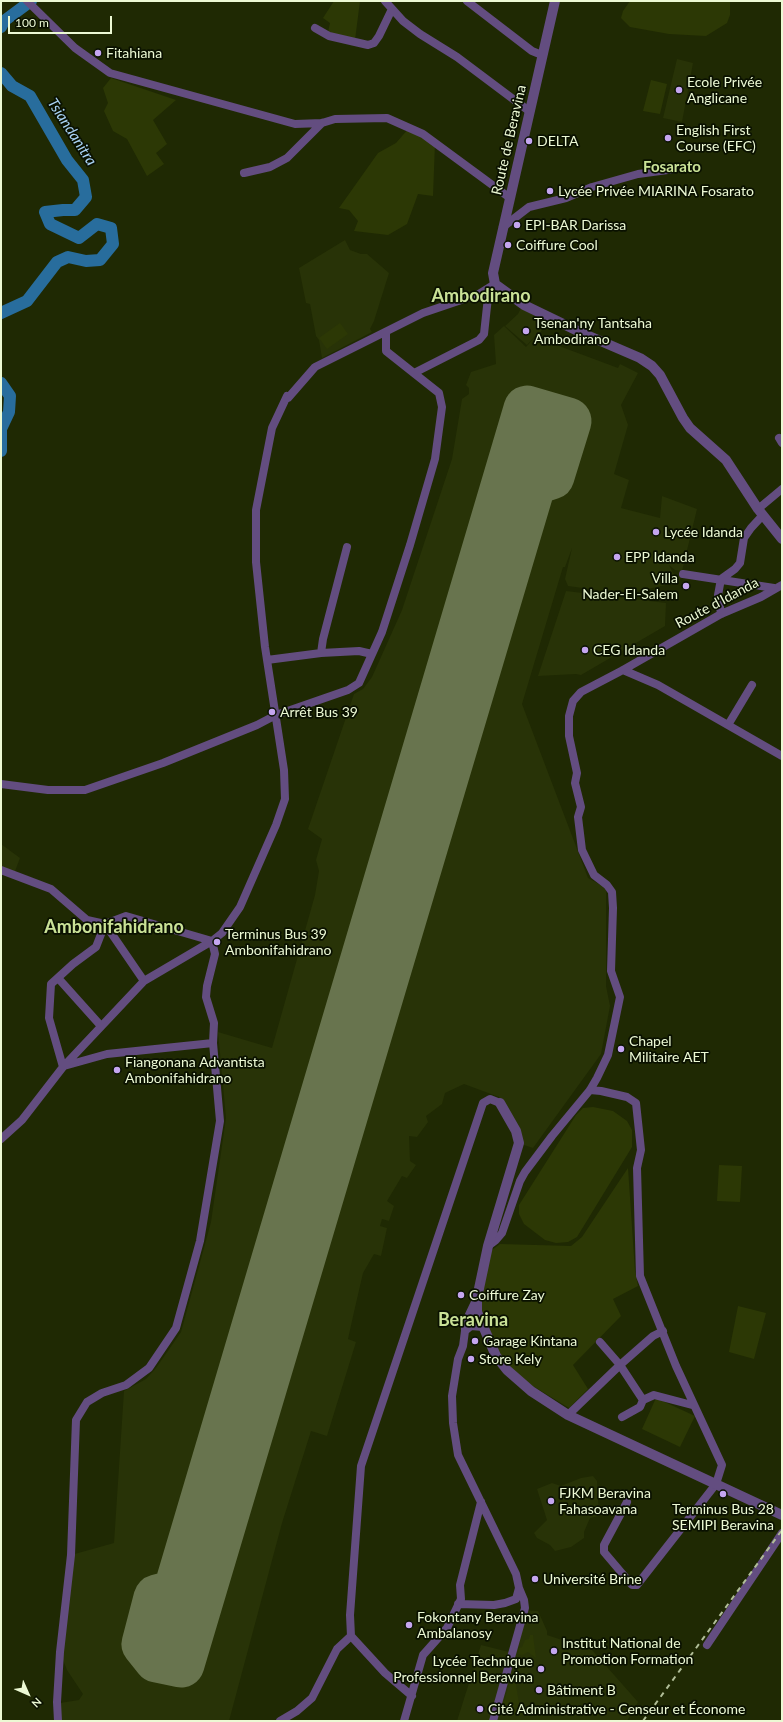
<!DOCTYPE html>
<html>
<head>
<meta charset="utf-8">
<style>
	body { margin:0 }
	#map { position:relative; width:783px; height:1722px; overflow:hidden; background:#1f2903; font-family:Lato,sans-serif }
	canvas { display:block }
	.frame { position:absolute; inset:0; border:2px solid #ecf9d4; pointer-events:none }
	.north { position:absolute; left:8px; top:1674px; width:40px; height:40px; -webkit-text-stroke:3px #0a1100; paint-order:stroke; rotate:135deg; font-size:11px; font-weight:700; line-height:16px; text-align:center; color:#ecf9d4 }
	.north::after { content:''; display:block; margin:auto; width:14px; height:18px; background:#ecf9d4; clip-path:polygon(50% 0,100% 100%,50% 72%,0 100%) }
	.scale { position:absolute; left:8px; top:16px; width:104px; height:18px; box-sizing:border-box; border:2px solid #ecf9d4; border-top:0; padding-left:5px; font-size:12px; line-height:14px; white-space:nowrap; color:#ecf9d4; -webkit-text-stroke:3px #0a1100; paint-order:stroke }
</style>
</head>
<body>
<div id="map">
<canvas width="783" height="1722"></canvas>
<div class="frame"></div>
<div class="north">N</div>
<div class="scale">100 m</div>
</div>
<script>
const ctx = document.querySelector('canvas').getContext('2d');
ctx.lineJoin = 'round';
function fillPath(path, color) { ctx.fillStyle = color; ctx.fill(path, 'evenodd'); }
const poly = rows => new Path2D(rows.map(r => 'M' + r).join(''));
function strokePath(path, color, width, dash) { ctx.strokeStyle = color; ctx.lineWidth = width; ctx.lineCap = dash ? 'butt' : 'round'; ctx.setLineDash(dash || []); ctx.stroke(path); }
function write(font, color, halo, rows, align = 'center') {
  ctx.font = font + ' Lato,sans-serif'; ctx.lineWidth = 3.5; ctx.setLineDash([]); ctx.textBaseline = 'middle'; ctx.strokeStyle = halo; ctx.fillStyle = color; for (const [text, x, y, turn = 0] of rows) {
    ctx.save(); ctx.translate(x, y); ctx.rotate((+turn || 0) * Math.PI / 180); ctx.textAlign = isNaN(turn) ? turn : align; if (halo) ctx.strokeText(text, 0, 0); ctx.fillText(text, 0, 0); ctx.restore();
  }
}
fillPath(poly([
	[677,59,693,63,682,122,663,118],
	[345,240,350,250,361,254,367,254,389,273,374,321,370,329,372,332,322,358,319,340,316,336,310,304,306,303,299,268],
	[521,308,546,322,538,337,535,336,527,345,505,326,518,314],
	[504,326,526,347,535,337,618,368,620,364,638,373,621,405,628,425,614,474,629,480,621,508,660,518,662,496,697,509,682,571,675,570,669,565,673,573,681,577,679,582,648,589,620,593,568,586,565,579,572,548,565,567,563,567,522,704,588,878,606,888,606,986,610,1006,601,1054,533,1148,521,1144,510,1114,499,1097,464,1084,445,1093,442,1104,426,1116,428,1122,417,1137,409,1136,410,1161,416,1165,407,1178,402,1176,387,1201,394,1206,389,1221,382,1219,380,1226,387,1228,381,1256,374,1254,363,1273,354,1312,348,1339,356,1342,327,1436,311,1431,282,1523,229,1721,61,1721,60,1703,79,1700,83,1694,67,1670,60,1652,71,1555,114,1543,124,1391,146,1379,156,1368,181,1332,211,1222,226,1118,218,1032,272,1048,315,895,319,871,316,860,322,839,308,829,354,694,363,689,372,677,402,610,452,459,462,399,469,394,469,388,466,385,471,372,496,364,494,335],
	[566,591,666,603,665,626,581,675,576,674,538,676],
	[1,844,20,858,14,874,1,869],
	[593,1476,597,1481,599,1516,590,1518,584,1532,584,1538,571,1547,555,1551,550,1545,537,1538,534,1533,547,1520,537,1489,552,1483,561,1486,581,1478],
	[520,1610,538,1611,547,1631,547,1635,592,1650,638,1702,627,1721,457,1721,481,1645,509,1652]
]), '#283307');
fillPath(poly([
	[334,1,360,1,355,40,328,32,330,23,323,18],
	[630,1,730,1,730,15,727,23,706,36,669,34,630,27,621,18,623,11],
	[111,78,176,100,153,120,167,144,156,153,164,164,147,176,127,139,113,131,104,111,108,103,103,88],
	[651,80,667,84,660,114,643,111],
	[409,128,435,143,433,196,418,194,407,224,388,235,354,231,358,221,349,210,339,208,378,153,396,143],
	[340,323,348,334,327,349,319,338],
	[593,1107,613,1111,627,1121,632,1130,632,1147,577,1237,568,1242,556,1243,545,1240,524,1224,519,1214,519,1205,576,1115,583,1108],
	[719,1165,742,1166,740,1202,717,1201],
	[628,1168,635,1271,638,1286,613,1299,621,1316,573,1365,588,1389,569,1408,523,1380,503,1358,488,1336,481,1311,479,1291,489,1252,500,1244,571,1246,582,1237],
	[738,1306,766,1313,754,1359,729,1352],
	[656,1398,695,1416,680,1447,642,1429],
	[530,1635,533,1635,536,1658,528,1652,522,1655,518,1654,519,1648,522,1647,525,1640,529,1639],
	[512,1673,514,1673,521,1715,501,1713]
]), '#2c3805');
strokePath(poly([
	[1,27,4,21,31,1],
	[1,73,12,86,30,96,67,160,83,180,86,197,75,210,63,210,45,212,50,224,79,238,97,224,111,228,113,244,100,260,86,261,68,257,57,262,27,301,1,313],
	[1,383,10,396,9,412,1,429,1,451]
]), '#286d9d', 12);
strokePath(poly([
	[527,409,568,421,551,476,533,482,181,1664,157,1659,145,1644,157,1598,176,1593,527,409]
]), '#68744e', 47);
strokePath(poly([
	[27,1,75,48,110,73,295,124,322,123,335,119,387,118,423,134,510,198],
	[385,1,403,21,420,34,457,57,529,111],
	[467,1,532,51,542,55],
	[315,28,329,36,368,45,374,43,379,36,392,9],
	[244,173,270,167,287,158,322,123],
	[503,227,529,207,566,198,592,187,638,174,675,169],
	[414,373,479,340,484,334,489,288],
	[779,438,782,443],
	[758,509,782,489],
	[683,574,774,588],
	[721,614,718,595,721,579,735,569,740,563,744,538,751,528,763,515],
	[321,653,323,639,347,547],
	[267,660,321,653,359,651,372,654],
	[623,670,658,685,782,756],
	[728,725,752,685],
	[1,784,48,790,85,790,163,763,257,725,276,715,348,690,359,683,382,632,410,545,435,459,442,407,439,393,386,351,386,332],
	[1,870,51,889,87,920,105,924,126,916,212,941],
	[105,924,144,981],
	[58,978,101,1026],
	[64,1066,107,1054,213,1043],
	[63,1067,49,1018,51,984,73,964,96,947,105,924],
	[590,1090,601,1091,627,1097,636,1103,641,1150,637,1168,640,1276,676,1366,722,1465,716,1484,637,1585,632,1585,604,1552,604,1545,627,1502],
	[1,1139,22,1120,63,1067,144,981,212,941,222,933,240,907,276,825,285,799,284,770,265,647,256,562,256,510,272,428,287,396,288,398,315,367,423,313,479,294,495,284],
	[488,1246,496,1240,502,1233,520,1181,525,1172,552,1136,590,1090,597,1078,608,1055,620,997,611,971,613,908,612,892,607,885,594,875,582,850,578,817,581,807,575,783,577,773,569,736,569,716,573,701,581,692,623,670,721,614,761,597,782,585],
	[465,1331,465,1323,476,1300],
	[600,1342,620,1365,643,1400],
	[568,1415,620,1365,653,1336,663,1331],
	[622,1417,640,1407,643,1400,654,1395,692,1405],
	[458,1604,494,1605,505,1603,516,1599,519,1588,516,1574,458,1455,453,1423,452,1396,458,1359,463,1346,465,1331,471,1326,483,1327],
	[707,1645,782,1533],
	[412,1696,385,1673,351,1636,350,1615,361,1466,483,1103,490,1099,500,1103],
	[58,1721,57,1702,60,1652,71,1555,76,1420,87,1402,102,1393,126,1385,149,1368,176,1328,200,1241,220,1121,213,1043,214,1023,206,997,207,986,215,954,212,941],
	[280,1721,297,1711,312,1698,337,1649,351,1636],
	[404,1721,423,1655,447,1628,461,1599,460,1585,481,1502],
	[493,1721,525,1608,524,1600,519,1588]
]), '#634d80', 8);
strokePath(poly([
	[555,1,493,273,495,284,524,305,582,333,640,358,652,366,660,375,683,418,690,428,726,460,758,509,782,539],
	[500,1103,516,1131,519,1143,488,1246,477,1298,477,1312,496,1356,507,1370,531,1391,568,1415,782,1515]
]), '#634d80', 10);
strokePath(poly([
	[643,1721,782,1530]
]), '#b1be98', 2, [5, 5]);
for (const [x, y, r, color] of [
	[98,53,4,"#c5a6f0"],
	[679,90,4,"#c5a6f0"],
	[668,138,4,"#c5a6f0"],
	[529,141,4,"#c5a6f0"],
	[550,191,4,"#c5a6f0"],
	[517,225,4,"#c5a6f0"],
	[508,245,4,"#c5a6f0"],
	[526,331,4,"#c5a6f0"],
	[656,532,4,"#c5a6f0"],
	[617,557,4,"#c5a6f0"],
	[686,586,4,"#c5a6f0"],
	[585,650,4,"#c5a6f0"],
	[272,712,4,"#c5a6f0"],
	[217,942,4,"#c5a6f0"],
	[621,1049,4,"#c5a6f0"],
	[117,1070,4,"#c5a6f0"],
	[461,1295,4,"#c5a6f0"],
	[475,1341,4,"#c5a6f0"],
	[471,1359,4,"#c5a6f0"],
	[723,1494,4,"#c5a6f0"],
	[551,1501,4,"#c5a6f0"],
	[535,1579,4,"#c5a6f0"],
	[409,1625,4,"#c5a6f0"],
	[554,1651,4,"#c5a6f0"],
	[541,1669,4,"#c5a6f0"],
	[539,1690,4,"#c5a6f0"],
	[480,1709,4,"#c5a6f0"]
]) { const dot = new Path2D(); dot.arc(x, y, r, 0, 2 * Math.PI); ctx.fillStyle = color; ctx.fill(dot); strokePath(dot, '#0a1100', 1.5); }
write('14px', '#ecf9d4', '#0a1100', [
	["Fitahiana",106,53],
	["Ecole Privée",687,82],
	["Anglicane",687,98],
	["English First",676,130],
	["Course (EFC)",676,146],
	["DELTA",537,141],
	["Lycée Privée MIARINA Fosarato",558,191],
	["EPI-BAR Darissa",525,225],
	["Coiffure Cool",516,245],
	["Tsenan'ny Tantsaha",534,323],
	["Ambodirano",534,339],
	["Lycée Idanda",664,532],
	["EPP Idanda",625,557],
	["Villa",678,578,"right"],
	["Nader-El-Salem",678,594,"right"],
	["CEG Idanda",593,650],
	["Arrêt Bus 39",280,712],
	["Terminus Bus 39",225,934],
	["Ambonifahidrano",225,950],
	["Chapel",629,1041],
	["Militaire AET",629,1057],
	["Fiangonana Advantista",125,1062],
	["Ambonifahidrano",125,1078],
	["Coiffure Zay",469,1295],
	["Garage Kintana",483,1341],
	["Store Kely",479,1359],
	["FJKM Beravina",559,1493],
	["Fahasoavana",559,1509],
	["Terminus Bus 28",723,1509,"center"],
	["SEMIPI Beravina",723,1525,"center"],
	["Université Brine",543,1579],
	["Fokontany Beravina",417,1617],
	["Ambalanosy",417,1633],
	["Institut National de",562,1643],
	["Promotion Formation",562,1659],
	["Lycée Technique",533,1661,"right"],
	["Professionnel Beravina",533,1677,"right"],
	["Bâtiment B",547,1690],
	["Cité Administrative - Censeur et Économe",488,1709]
], 'left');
write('14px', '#ecf9d4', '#0a1100', [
	["Route de Beravina",509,140,-77],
	["Route d'Idanda",717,603,-28]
]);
write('italic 15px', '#a9d2f3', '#0a1100', [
	["Tsiandanitra",72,132,57]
]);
write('bold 15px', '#cae297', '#0a1100', [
	["Fosarato",672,167]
]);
write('bold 18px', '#cae297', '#0a1100', [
	["Ambodirano",481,296],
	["Ambonifahidrano",114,927],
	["Beravina",473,1320]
]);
</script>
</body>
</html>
